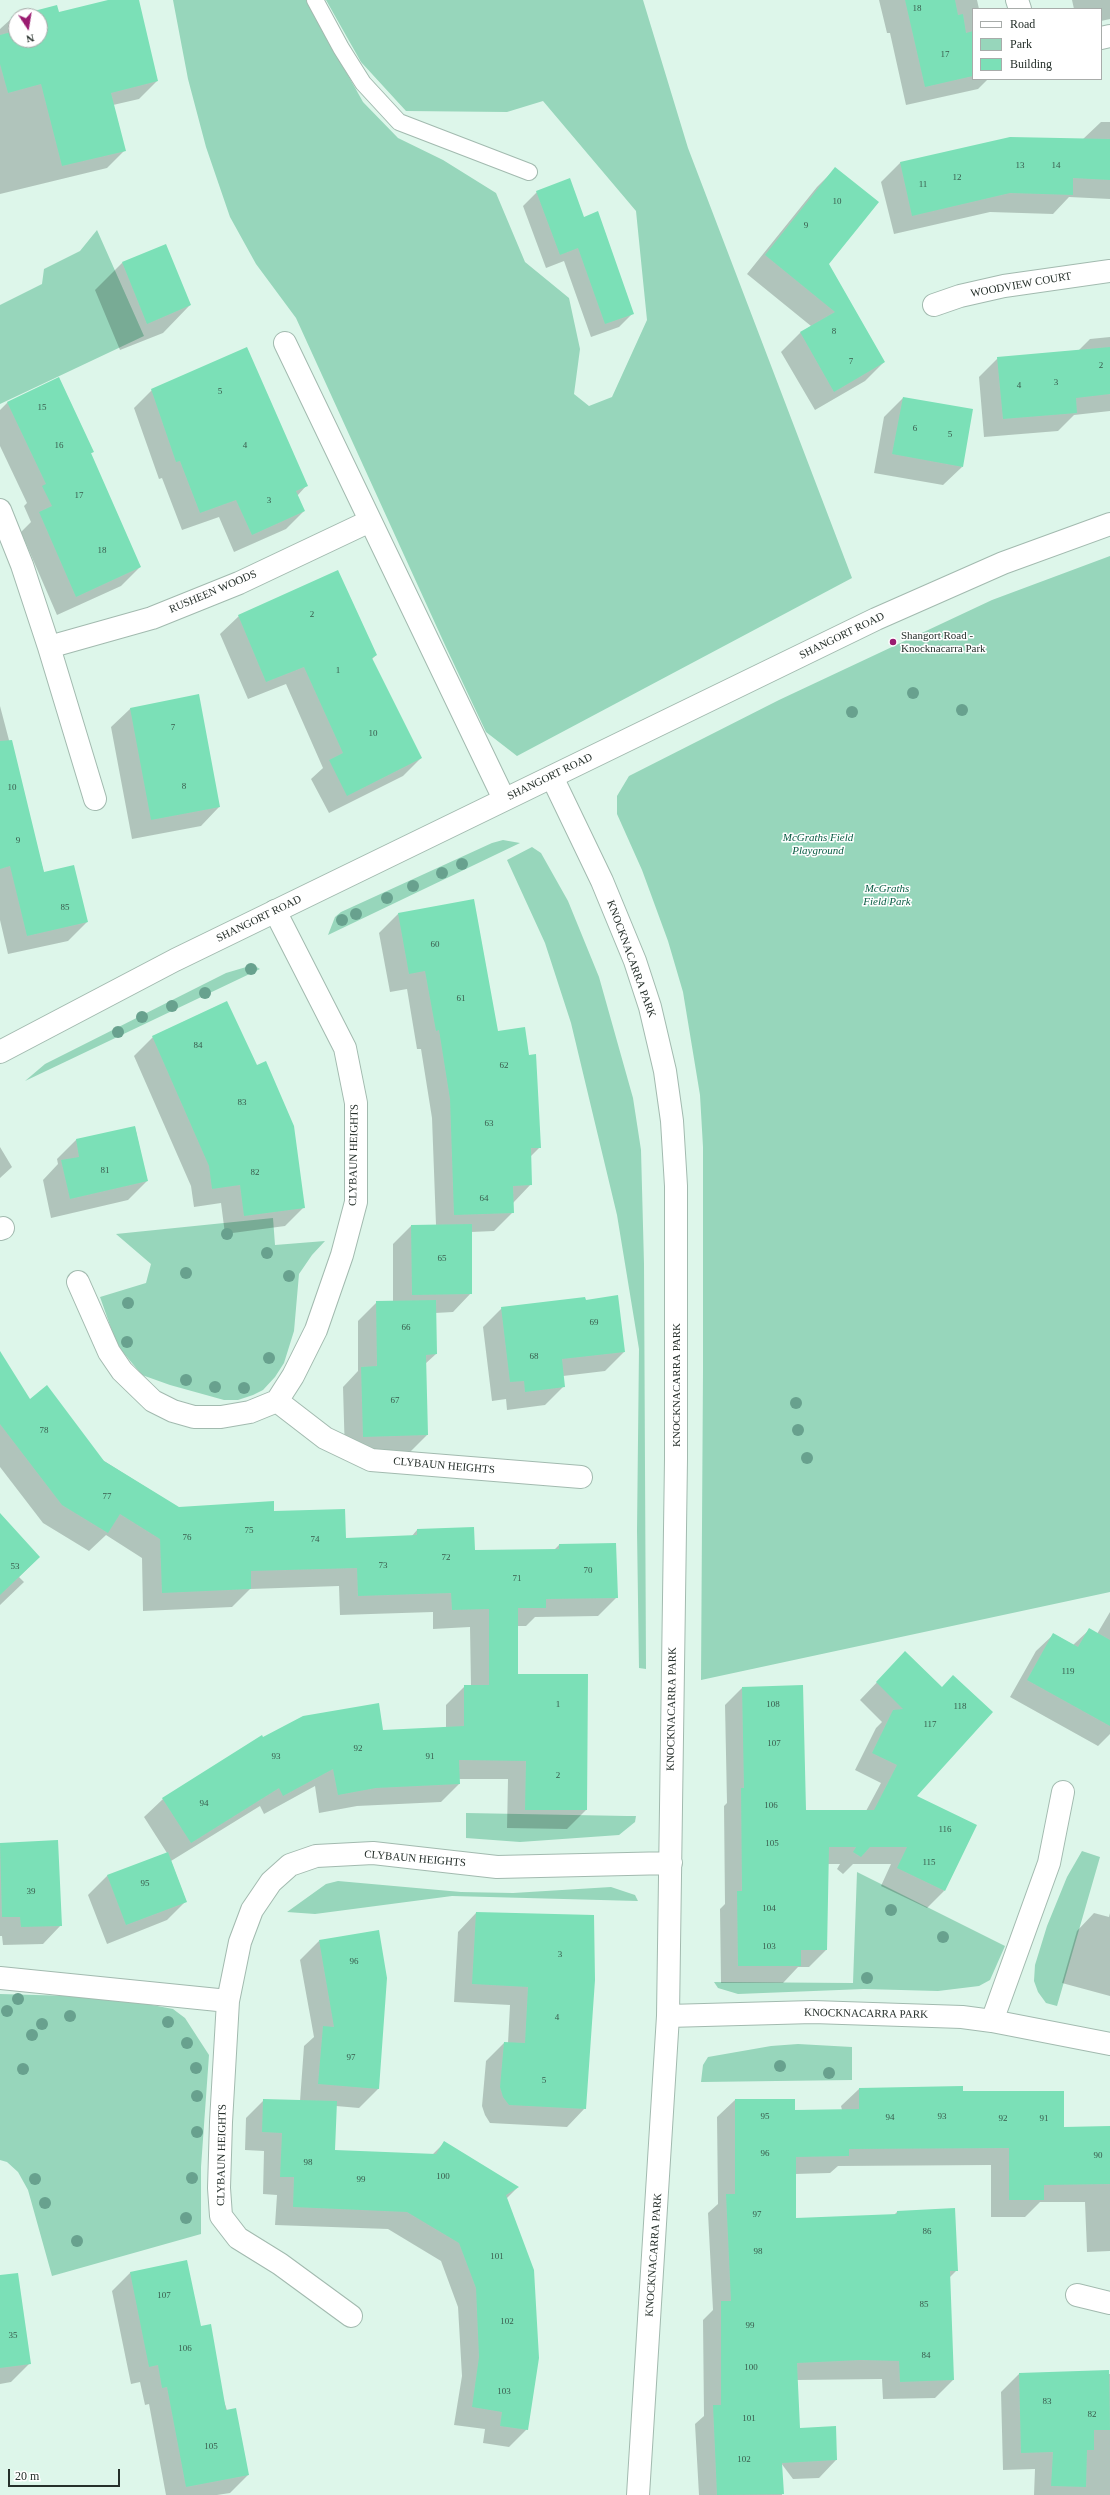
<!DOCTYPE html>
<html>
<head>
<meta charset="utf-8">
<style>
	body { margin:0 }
	#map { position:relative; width:1110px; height:2495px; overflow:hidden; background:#ddf6ea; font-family:Georgia,serif }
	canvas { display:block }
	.legend { position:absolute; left:972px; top:8px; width:130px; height:72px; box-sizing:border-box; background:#fff; border:1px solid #a8acaa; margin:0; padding:5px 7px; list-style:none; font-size:12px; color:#252f2a }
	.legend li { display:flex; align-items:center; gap:8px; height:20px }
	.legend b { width:20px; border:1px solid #a8acaa }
	.north { position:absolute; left:8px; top:8px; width:40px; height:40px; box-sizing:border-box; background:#fff; border:1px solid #a8acaa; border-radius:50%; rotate:168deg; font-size:11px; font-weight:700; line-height:16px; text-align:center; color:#252f2a }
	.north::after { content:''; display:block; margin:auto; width:14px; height:18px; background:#9a1b70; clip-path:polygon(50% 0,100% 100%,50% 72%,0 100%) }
	.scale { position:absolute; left:8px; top:2469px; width:112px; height:18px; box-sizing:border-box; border:2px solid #252f2a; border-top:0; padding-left:5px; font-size:12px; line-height:14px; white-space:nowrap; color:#252f2a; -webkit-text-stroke:3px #fff; paint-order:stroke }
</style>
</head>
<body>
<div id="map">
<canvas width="1110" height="2495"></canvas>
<ul class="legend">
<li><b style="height:5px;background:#fff"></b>Road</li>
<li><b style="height:11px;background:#97d6bb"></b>Park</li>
<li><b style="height:11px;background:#7be0b7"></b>Building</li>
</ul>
<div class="north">N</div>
<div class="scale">20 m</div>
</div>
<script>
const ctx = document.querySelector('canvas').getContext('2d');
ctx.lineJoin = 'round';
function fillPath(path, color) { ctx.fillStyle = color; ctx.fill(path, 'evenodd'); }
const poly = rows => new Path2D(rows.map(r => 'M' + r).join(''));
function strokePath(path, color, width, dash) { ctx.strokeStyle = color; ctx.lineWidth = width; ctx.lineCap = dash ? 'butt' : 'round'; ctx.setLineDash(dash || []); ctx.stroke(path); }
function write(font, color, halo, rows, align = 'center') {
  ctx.font = font + ' Georgia,serif'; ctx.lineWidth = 3; ctx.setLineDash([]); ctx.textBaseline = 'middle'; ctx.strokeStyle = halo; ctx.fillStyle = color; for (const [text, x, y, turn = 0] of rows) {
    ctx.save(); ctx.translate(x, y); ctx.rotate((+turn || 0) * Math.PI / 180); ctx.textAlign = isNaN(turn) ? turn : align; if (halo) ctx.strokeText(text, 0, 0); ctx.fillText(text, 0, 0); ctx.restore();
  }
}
fillPath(poly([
	[173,0,306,0,363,102,398,138,443,160,496,193,525,262,569,298,580,349,574,394,589,406,612,397,647,320,636,211,543,101,507,112,406,111,361,62,326,0,643,0,688,148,852,578,517,756,486,732,445,645,296,318,256,264,230,217,206,147,188,79],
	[97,230,144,336,0,404,0,305,42,284,44,269,80,251],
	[1110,556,1110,1592,701,1680,703,1371,703,1147,700,1095,683,992,668,941,642,870,617,814,617,796,629,776,779,700,992,600],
	[503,840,520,843,328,935,335,917,341,912,492,843],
	[532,847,541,853,568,901,599,977,633,1098,641,1150,644,1264,646,1669,639,1668,637,1531,639,1349,617,1215,571,1023,545,943,507,860],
	[253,965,260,969,25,1081,45,1064,226,973],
	[273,1218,275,1245,325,1241,312,1255,299,1274,294,1331,284,1363,275,1377,263,1390,253,1395,238,1400,224,1400,170,1385,142,1375,117,1345,100,1297,146,1283,151,1264,116,1234],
	[466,1813,627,1816,636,1816,635,1822,619,1835,520,1842,466,1838],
	[1082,1851,1100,1857,1057,2006,1046,2003,1038,1992,1034,1981,1035,1965,1047,1926,1067,1877],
	[857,1872,1005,1946,990,1980,979,1986,938,1991,864,1989,738,1994,718,1988,714,1982,853,1983],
	[338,1881,461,1892,513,1893,611,1887,635,1895,638,1901,452,1896,315,1914,287,1912,326,1884],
	[0,1994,71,1996,136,2002,173,2009,185,2018,209,2055,201,2167,201,2234,52,2276,28,2190,18,2172,7,2162,0,2160],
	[798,2044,852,2047,852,2080,701,2082,703,2065,708,2057,771,2046]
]), '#97d6bb');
fillPath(poly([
	[112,0,138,0,157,81,139,99,113,105,125,150,107,168,0,194,0,29,12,18,16,17,16,40,40,40,40,16,18,16,58,13],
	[879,0,977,0,979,9,973,9,973,79,988,79,978,89,906,105,890,33,887,33],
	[1072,0,1110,0,1110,19,1101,21,1101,9,1074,9],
	[1101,122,1110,122,1110,199,1069,197,1053,214,990,212,894,234,881,182,900,163,1082,140],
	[835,169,828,264,884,362,865,381,815,410,781,352,800,333,811,326,747,274,817,187],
	[537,192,584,218,633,313,619,327,591,337,564,261,546,268,523,206],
	[166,246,190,305,163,333,120,350,95,290,122,263],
	[1110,337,1110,411,1074,415,1058,431,984,437,979,377,998,358,1078,351,1090,339],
	[59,379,93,452,90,454,140,567,121,586,57,615,21,532,31,522,24,506,27,503,0,446,0,410,7,403],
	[152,390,307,485,297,496,304,511,286,529,234,552,219,517,182,530,162,478,159,479,134,408],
	[903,398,962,467,943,485,874,473,884,417],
	[239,616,376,655,371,660,421,758,403,776,329,813,311,779,323,768,286,684,248,699,220,634],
	[198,696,219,807,201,826,132,839,111,727,130,709],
	[0,706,44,873,87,922,68,941,8,954,0,920],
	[473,900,497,1032,540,1147,530,1157,531,1184,513,1203,513,1212,494,1231,471,1232,471,1293,453,1312,435,1313,436,1354,425,1364,427,1435,408,1454,345,1456,343,1387,358,1371,358,1321,377,1302,393,1302,393,1244,411,1226,436,1225,432,1118,421,1049,417,1049,407,989,390,992,379,933,398,914],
	[153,1037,304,1207,285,1226,225,1234,221,1203,194,1207,191,1186,134,1056],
	[135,1127,147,1181,128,1200,51,1218,43,1180,58,1164,57,1159,76,1140],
	[0,1147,12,1167,0,1178],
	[585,1301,624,1352,605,1371,563,1376,564,1386,545,1405,507,1410,506,1399,492,1401,483,1327,502,1308],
	[0,1353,30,1400,104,1461,179,1508,273,1512,345,1539,411,1537,417,1530,474,1551,554,1550,559,1545,615,1544,617,1597,598,1616,535,1617,526,1626,517,1626,517,1675,586,1810,567,1829,507,1828,508,1779,459,1779,459,1784,441,1802,357,1806,319,1813,315,1786,264,1814,260,1806,171,1861,186,1901,167,1920,107,1944,88,1895,107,1876,167,1853,144,1817,163,1799,262,1739,446,1728,446,1705,465,1686,471,1686,470,1627,433,1629,433,1612,340,1615,339,1586,250,1589,232,1607,143,1611,142,1558,106,1535,89,1551,43,1523,0,1467],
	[0,1515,39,1557,19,1577,24,1582,0,1605],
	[1110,1612,1110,1734,1098,1746,1010,1697,1036,1651,1054,1634,1073,1645,1089,1630,1097,1634],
	[905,1653,915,1796,944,1891,927,1908,881,1886,891,1864,853,1864,843,1874,837,1869,840,1864,828,1864,826,1950,809,1967,798,1967,783,1983,721,1983,720,1909,725,1904,724,1806,727,1803,725,1705,742,1688,805,1811,866,1811,881,1783,855,1770,876,1728,882,1722,860,1700],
	[57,1841,61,1925,43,1944,3,1945,2,1936,0,1936,0,1844],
	[476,1913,593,1916,585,2108,567,2127,490,2123,485,2115,482,2106,486,2061,504,2043,508,2043,510,2005,454,2002,458,1932],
	[1094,1913,1109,1917,1110,1913,1110,1996,1062,1983,1077,1931],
	[319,1941,386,1978,378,2089,359,2108,336,2106,334,2151,432,2155,444,2143,517,2188,506,2199,527,2429,509,2447,483,2443,485,2429,454,2425,462,2376,458,2307,441,2261,388,2229,275,2225,277,2195,263,2194,264,2151,245,2150,246,2118,264,2100,300,2101,304,2046,314,2037,300,1960],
	[859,2089,962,2092,1063,2128,1110,2128,1110,2251,1087,2252,1085,2202,1040,2202,1025,2217,991,2217,991,2165,838,2166,830,2173,795,2174,795,2219,894,2215,897,2212,957,2270,949,2278,953,2380,935,2398,883,2399,882,2379,797,2380,799,2429,835,2427,836,2460,819,2478,793,2479,781,2463,782,2495,699,2495,695,2424,704,2416,703,2320,713,2310,708,2213,718,2204,717,2117,735,2100,794,2111,842,2110,841,2106],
	[186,2262,200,2327,248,2475,230,2493,217,2495,166,2495,149,2404,145,2405,140,2382,131,2384,112,2291,130,2273],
	[0,2308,30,2363,11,2382,0,2384],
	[1019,2374,1110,2374,1110,2495,1034,2495,1035,2469,1003,2470,1001,2392]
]), '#0003');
fillPath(poly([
	[108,0,139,0,158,81,111,93,126,151,62,166,41,84,8,93,0,64,0,35,15,31,11,17,57,5,59,12],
	[16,16,40,16,40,40,16,40],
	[905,0,955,0,958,15,963,14,966,33,973,31,973,76,925,87],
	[1010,137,1110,139,1110,180,1073,178,1073,195,1010,193,912,216,900,162],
	[835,167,879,202,829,264,885,362,834,392,800,332,835,312,765,255],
	[570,178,584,217,598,211,634,314,605,324,578,248,560,255,536,191],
	[166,244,191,305,147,324,122,262],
	[247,347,308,486,296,491,305,511,252,535,236,500,200,513,180,461,176,462,151,389],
	[1110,347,1110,394,1076,398,1077,413,1003,419,997,357],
	[59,377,94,452,91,453,141,567,76,597,39,512,52,506,42,486,46,484,7,402],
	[903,397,973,409,963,467,892,454],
	[338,570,377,655,372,658,422,758,347,796,329,760,343,753,304,667,266,682,238,615],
	[199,694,220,807,151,820,130,708],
	[12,740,44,872,74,865,88,922,27,936,10,866,0,869,0,741],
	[474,899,498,1031,525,1027,529,1055,536,1054,541,1148,531,1148,532,1185,513,1186,514,1213,454,1215,450,1099,439,1030,436,1031,425,971,409,974,398,913],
	[227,1001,257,1065,266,1061,294,1126,305,1208,244,1216,240,1185,212,1189,209,1166,152,1036],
	[135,1126,148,1181,70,1199,61,1160,79,1157,76,1139],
	[472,1224,472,1294,412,1295,411,1225],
	[618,1295,625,1352,562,1359,565,1387,525,1392,524,1381,510,1382,501,1307,585,1297,586,1300],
	[436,1300,437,1354,426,1355,428,1435,363,1437,361,1367,377,1366,376,1301],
	[0,1351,30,1399,47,1385,104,1461,179,1507,274,1501,274,1511,345,1509,346,1538,417,1535,417,1529,474,1527,475,1550,559,1549,559,1544,616,1543,618,1598,546,1599,546,1608,518,1608,518,1674,588,1674,587,1810,525,1810,526,1761,459,1760,460,1784,376,1788,338,1795,333,1769,283,1796,279,1788,191,1843,162,1798,262,1735,263,1737,303,1716,379,1703,383,1730,464,1726,464,1685,489,1685,489,1609,452,1610,451,1593,358,1596,357,1568,251,1571,251,1589,162,1593,160,1539,120,1514,108,1533,62,1505,0,1424],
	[0,1513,40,1557,0,1595],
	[1089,1628,1110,1640,1110,1726,1027,1680,1053,1633,1078,1647],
	[905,1651,942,1687,953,1675,993,1712,917,1796,977,1825,945,1891,897,1868,907,1847,870,1847,861,1857,853,1852,856,1847,829,1847,827,1950,801,1950,801,1966,738,1966,737,1891,742,1891,741,1788,744,1788,742,1687,803,1685,806,1810,874,1810,897,1765,872,1753,893,1710,903,1709,876,1682],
	[58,1840,62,1926,21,1927,20,1917,2,1917,0,1843],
	[168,1852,187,1902,126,1925,107,1875],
	[476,1912,594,1915,595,1980,586,2109,509,2105,503,2097,500,2087,504,2042,525,2043,528,1987,472,1984],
	[379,1930,387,1978,379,2089,318,2084,323,2026,334,2027,319,1940],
	[963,2086,963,2091,1064,2091,1064,2127,1110,2126,1110,2184,1044,2185,1044,2200,1009,2200,1009,2148,849,2149,849,2156,796,2157,796,2218,897,2214,897,2211,955,2208,958,2271,950,2271,954,2380,900,2382,899,2361,861,2360,797,2363,800,2428,836,2426,837,2460,782,2463,784,2494,717,2495,713,2405,721,2405,721,2301,731,2301,726,2194,735,2194,735,2099,795,2099,795,2110,859,2109,859,2088],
	[263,2099,337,2101,335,2150,436,2154,444,2141,519,2187,506,2195,534,2270,539,2358,528,2430,500,2426,502,2412,472,2407,479,2357,476,2288,459,2243,407,2212,293,2207,294,2177,280,2177,282,2133,262,2132],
	[187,2260,201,2326,211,2324,226,2410,236,2408,249,2475,186,2487,167,2387,162,2388,158,2365,149,2367,130,2272],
	[18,2273,31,2364,0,2368,0,2275],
	[1109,2370,1110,2430,1094,2430,1094,2450,1087,2450,1086,2487,1051,2486,1053,2452,1021,2453,1019,2373]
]), '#7be0b7');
const lane = poly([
	[315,0,341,48,363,83,399,122,529,172]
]);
const street = poly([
	[1017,0,1020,9],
	[1101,38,1110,36],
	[934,305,960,296,1004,286,1110,271],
	[285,343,504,799],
	[0,510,22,565,49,647,95,799],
	[49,647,152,618,239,583,370,521],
	[552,777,602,881,635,961,650,1007,665,1071,672,1121,676,1186,676,1459,668,2016,638,2495],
	[0,1229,3,1228],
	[78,1282,109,1352,122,1371,153,1401,173,1411,194,1417,221,1417,250,1412,277,1401,293,1376,316,1330,342,1255,356,1202,356,1103,345,1048,275,911],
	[277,1401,325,1438,371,1460,581,1477],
	[0,1978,228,2001],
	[668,2016,813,2012,962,2017,992,2021,1110,2044],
	[992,2021,1049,1863,1063,1792],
	[1077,2295,1110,2303],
	[351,2316,280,2264,238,2238,221,2216,219,2188,221,2122,228,2001,240,1942,252,1910,271,1882,290,1865,316,1856,373,1853,497,1867,671,1863]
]);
const secondary = poly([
	[0,1052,175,960,876,619,1003,563,1110,524]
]);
strokePath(lane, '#a2baaf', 18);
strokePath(street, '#a2baaf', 24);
strokePath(secondary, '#a2baaf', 24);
strokePath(lane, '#fff', 16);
strokePath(street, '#fff', 22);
strokePath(secondary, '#fff', 22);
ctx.fillStyle = '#68a18e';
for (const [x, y] of [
	[913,693],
	[962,710],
	[852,712],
	[462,864],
	[442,873],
	[413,886],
	[387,898],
	[356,914],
	[342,920],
	[251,969],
	[205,993],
	[172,1006],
	[142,1017],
	[118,1032],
	[227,1234],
	[267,1253],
	[186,1273],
	[289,1276],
	[128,1303],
	[127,1342],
	[269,1358],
	[186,1380],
	[215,1387],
	[244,1388],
	[796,1403],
	[798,1430],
	[807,1458],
	[891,1910],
	[943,1937],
	[867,1978],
	[18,1999],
	[7,2011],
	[70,2016],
	[168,2022],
	[42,2024],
	[32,2035],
	[187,2043],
	[780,2066],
	[196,2068],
	[23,2069],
	[829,2073],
	[197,2096],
	[197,2132],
	[192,2178],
	[35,2179],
	[45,2203],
	[186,2218],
	[77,2241]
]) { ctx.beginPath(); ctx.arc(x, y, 6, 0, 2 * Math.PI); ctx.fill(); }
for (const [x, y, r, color] of [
	[893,642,4,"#9a1b70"]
]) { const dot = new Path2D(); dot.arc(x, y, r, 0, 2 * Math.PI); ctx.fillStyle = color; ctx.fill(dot); strokePath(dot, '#fff', 1.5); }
write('9px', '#3a5b4d', null, [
	["18",917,9],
	["17",945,55],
	["13",1020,166],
	["14",1056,166],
	["12",957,178],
	["11",923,185],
	["10",837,202],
	["9",806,226],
	["8",834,332],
	["7",851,362],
	["2",1101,366],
	["3",1056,383],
	["4",1019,386],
	["5",220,392],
	["15",42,408],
	["6",915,429],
	["5",950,435],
	["16",59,446],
	["4",245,446],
	["17",79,496],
	["3",269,501],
	["18",102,551],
	["2",312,615],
	["1",338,671],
	["7",173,728],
	["10",373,734],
	["8",184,787],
	["10",12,788],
	["9",18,841],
	["85",65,908],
	["60",435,945],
	["61",461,999],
	["84",198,1046],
	["62",504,1066],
	["83",242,1103],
	["63",489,1124],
	["81",105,1171],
	["82",255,1173],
	["64",484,1199],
	["65",442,1259],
	["69",594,1323],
	["66",406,1328],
	["68",534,1357],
	["67",395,1401],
	["78",44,1431],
	["77",107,1497],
	["75",249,1531],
	["76",187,1538],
	["74",315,1540],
	["72",446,1558],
	["73",383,1566],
	["53",15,1567],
	["70",588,1571],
	["71",517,1579],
	["119",1068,1672],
	["1",558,1705],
	["108",773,1705],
	["118",960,1707],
	["117",930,1725],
	["107",774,1744],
	["92",358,1749],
	["93",276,1757],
	["91",430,1757],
	["2",558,1776],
	["94",204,1804],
	["106",771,1806],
	["116",945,1830],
	["105",772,1844],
	["115",929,1863],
	["95",145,1884],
	["39",31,1892],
	["104",769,1909],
	["103",769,1947],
	["3",560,1955],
	["96",354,1962],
	["4",557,2018],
	["97",351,2058],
	["5",544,2081],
	["95",765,2117],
	["93",942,2117],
	["94",890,2118],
	["92",1003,2119],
	["91",1044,2119],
	["96",765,2154],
	["90",1098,2156],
	["98",308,2163],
	["100",443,2177],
	["99",361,2180],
	["97",757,2215],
	["86",927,2232],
	["98",758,2252],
	["101",497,2257],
	["107",164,2296],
	["85",924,2305],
	["102",507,2322],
	["99",750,2326],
	["35",13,2336],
	["106",185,2349],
	["84",926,2356],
	["100",751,2368],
	["103",504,2392],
	["83",1047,2402],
	["82",1092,2415],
	["101",749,2419],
	["105",211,2447],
	["102",744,2460]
]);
write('11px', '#252f2a', '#fff', [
	["WOODVIEW COURT",1021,285,-10],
	["RUSHEEN WOODS",213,592,-23],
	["SHANGORT ROAD",842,636,-26],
	["SHANGORT ROAD",550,777,-26],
	["SHANGORT ROAD",259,919,-26],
	["KNOCKNACARRA PARK",631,959,70],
	["CLYBAUN HEIGHTS",354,1155,-89],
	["KNOCKNACARRA PARK",677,1385,-90],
	["CLYBAUN HEIGHTS",444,1466,5],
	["KNOCKNACARRA PARK",672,1709,-89],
	["CLYBAUN HEIGHTS",415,1859,5],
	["KNOCKNACARRA PARK",866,2014,1],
	["CLYBAUN HEIGHTS",222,2155,-89],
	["KNOCKNACARRA PARK",654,2255,-86]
]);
write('11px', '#252f2a', '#fff', [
	["Shangort Road -",901,636],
	["Knocknacarra Park",901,649]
], 'left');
write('italic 11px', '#085c43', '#fff', [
	["McGraths Field",818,838],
	["Playground",818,851],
	["McGraths",887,889],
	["Field Park",887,902]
]);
</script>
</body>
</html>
